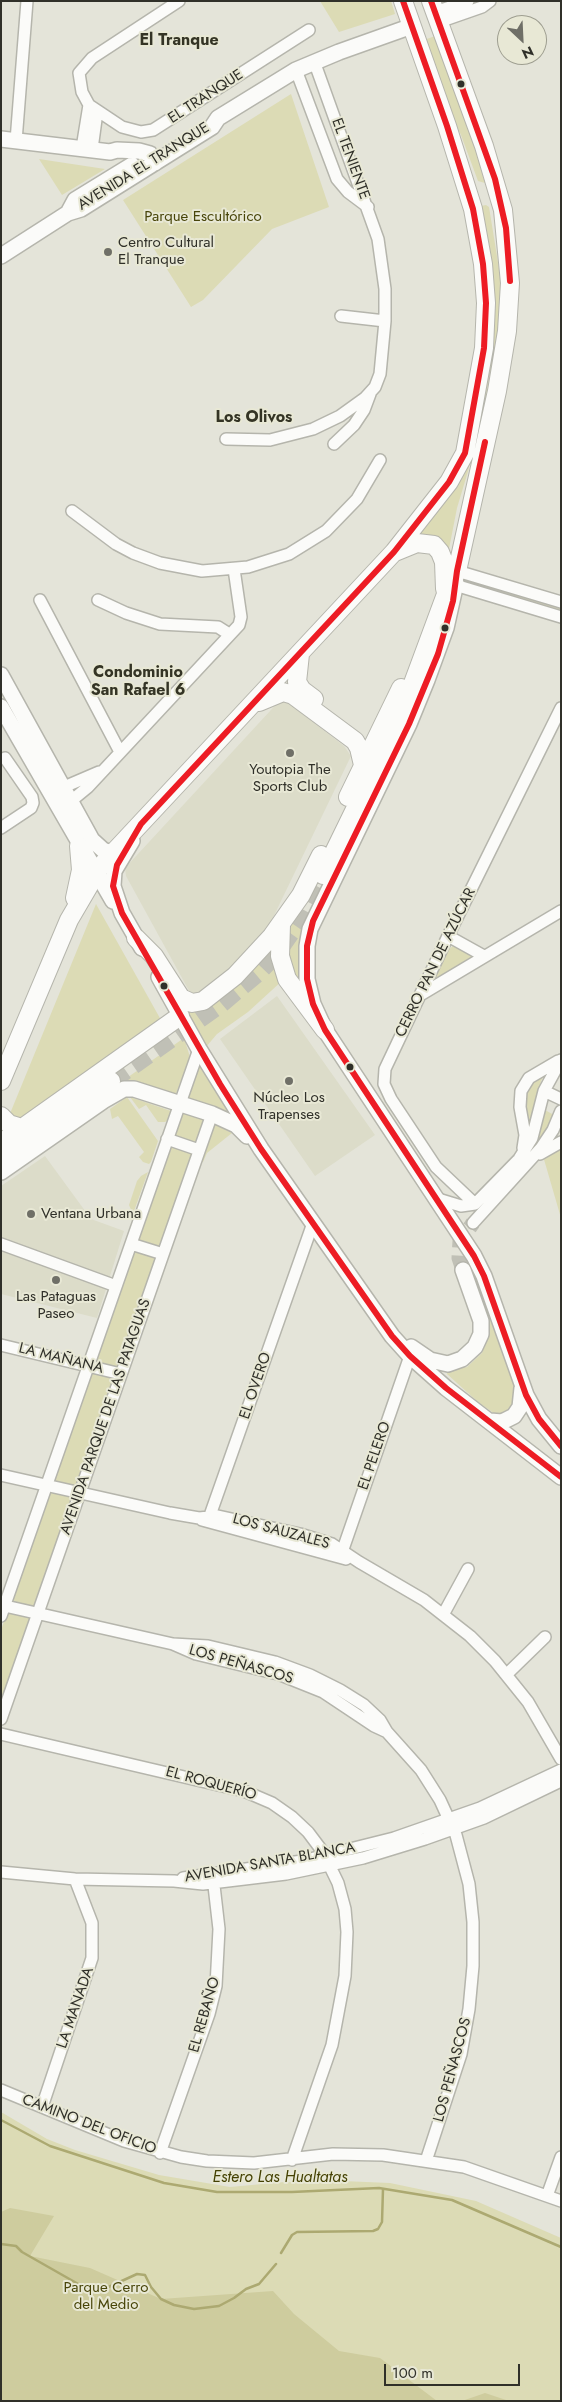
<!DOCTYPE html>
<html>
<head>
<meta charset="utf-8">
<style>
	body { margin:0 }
	#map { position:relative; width:562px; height:2402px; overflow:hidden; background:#e4e4d9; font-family:Jost,sans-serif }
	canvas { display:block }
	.frame { position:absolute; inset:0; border:2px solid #303029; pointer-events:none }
	.north { position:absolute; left:497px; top:15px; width:50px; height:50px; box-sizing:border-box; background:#e8e8d5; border:1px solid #9e9e90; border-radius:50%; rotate:155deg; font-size:14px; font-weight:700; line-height:20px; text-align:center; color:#303029 }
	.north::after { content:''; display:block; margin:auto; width:18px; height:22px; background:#6f6f67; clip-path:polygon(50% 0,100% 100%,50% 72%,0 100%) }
	.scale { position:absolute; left:384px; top:2364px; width:136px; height:22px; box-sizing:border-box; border:2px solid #303029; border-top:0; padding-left:6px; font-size:15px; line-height:18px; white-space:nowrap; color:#303029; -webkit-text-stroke:4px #e8e8d5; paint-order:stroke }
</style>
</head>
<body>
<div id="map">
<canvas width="562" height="2402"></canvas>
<div class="frame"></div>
<div class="north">N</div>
<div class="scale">100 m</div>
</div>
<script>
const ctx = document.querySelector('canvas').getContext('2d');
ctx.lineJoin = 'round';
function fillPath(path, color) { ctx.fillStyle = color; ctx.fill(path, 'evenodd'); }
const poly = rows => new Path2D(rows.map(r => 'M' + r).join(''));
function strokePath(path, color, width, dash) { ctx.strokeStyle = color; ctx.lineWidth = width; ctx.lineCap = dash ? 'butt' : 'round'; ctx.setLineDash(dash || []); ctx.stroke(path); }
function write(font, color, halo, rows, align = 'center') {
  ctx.font = font + ' Jost,sans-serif'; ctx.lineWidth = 4; ctx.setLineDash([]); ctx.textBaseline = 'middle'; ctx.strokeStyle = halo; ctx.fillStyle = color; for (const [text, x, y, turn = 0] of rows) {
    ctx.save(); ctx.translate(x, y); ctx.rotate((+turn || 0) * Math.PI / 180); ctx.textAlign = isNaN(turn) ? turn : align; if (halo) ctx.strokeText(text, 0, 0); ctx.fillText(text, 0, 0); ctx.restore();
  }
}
fillPath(poly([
	[282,698,344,746,351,756,268,928,234,966,193,998,126,876,125,868],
	[277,996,375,1135,315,1176,220,1039],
	[45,1156,91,1219,124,1231,97,1318,1,1294,1,1186]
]), '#dcdcc9');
fillPath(poly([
	[320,1,391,1,395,14,339,32],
	[435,36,469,126,485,183,478,181,461,135,446,103,424,40],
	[291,94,329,207,272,229,203,300,191,307,123,200],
	[39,159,105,169,62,195],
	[486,205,489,207,502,287,499,327,478,438,457,508,448,554,416,537,448,499,464,475,475,445,480,210,481,206],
	[478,583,561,607,561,612,476,589],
	[96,904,161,1020,20,1119,9,1116],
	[309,916,303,988,284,962,290,921,301,929],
	[275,940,283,980,248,1012,217,1034,206,1047,184,1008],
	[453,946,473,957,437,978,435,975,448,950],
	[184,1038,190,1057,175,1096,121,1082],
	[199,1067,201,1067,229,1112,188,1099,187,1096],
	[548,1069,541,1081,528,1131,523,1090],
	[127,1097,158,1141,151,1162,149,1164,143,1162,139,1157,144,1152,118,1116,112,1119,110,1109],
	[130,1097,171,1111,168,1120,165,1122,158,1122,146,1105,139,1109],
	[545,1110,554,1115,545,1135,532,1150,543,1112],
	[182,1113,204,1120,1,1705,1,1630],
	[214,1124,232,1133,207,1153,203,1162,201,1162],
	[561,1147,561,1218,543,1156],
	[148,1172,133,1214,129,1205,137,1181,141,1176],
	[486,1301,512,1380,522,1402,502,1419,478,1402,447,1374,447,1371,467,1367,482,1353,488,1338,486,1322,479,1302],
	[1,2112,47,2139,75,2150,159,2175,230,2187,284,2182,342,2181,390,2183,476,2201,561,2238,561,2401,1,2401]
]), '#dcdbb5');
fillPath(poly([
	[10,2208,54,2216,30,2256,90,2268,161,2299,273,2291,294,2314,339,2351,380,2358,437,2401,1,2401,1,2212],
	[485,2393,509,2401,462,2401]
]), '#cecc9e');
strokePath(poly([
	[1,2120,50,2146,164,2183,217,2192,292,2192,379,2188,452,2200,561,2247],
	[1,2244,16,2246,22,2252,87,2289,102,2290,137,2274,145,2275,151,2287,161,2299,174,2305,194,2309,219,2306,234,2298,246,2289,259,2284,276,2264],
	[281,2253,292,2235,297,2232,373,2231,378,2229,382,2222,383,2189]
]), '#aca971', 2.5);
strokePath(poly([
	[463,1270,459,1258,460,1241,473,1223]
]), '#c0c0b6', 15, [15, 8]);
strokePath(poly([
	[111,1081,221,1004,258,973,276,954,297,924,323,875]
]), '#c0c0b6', 18, [18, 9]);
const street = poly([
	[179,1,92,58,79,73,82,92,89,105,122,127,141,132,153,130,309,30],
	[435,12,468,1],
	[439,22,482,7,490,1],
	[296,70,337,179,348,192,368,207],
	[16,141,27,1],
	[82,148,89,105],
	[92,149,97,112],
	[341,316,385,321],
	[226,439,270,440,313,429,340,416,365,398,375,387,380,374,385,321,385,289,378,239,314,61],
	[334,444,354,425,364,410,370,394],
	[72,511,116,544,133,553,160,563,202,571,248,567,289,554,326,531,357,499,380,460],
	[457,571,561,602],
	[455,585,561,617],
	[40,600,120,752],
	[98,600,126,613,160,624,218,627,229,634],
	[64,787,99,772],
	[71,801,88,787,239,625,241,617,234,569],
	[1,828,31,808,33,803,32,797,5,758],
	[448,936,484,956],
	[422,994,561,911],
	[544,1091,561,1099],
	[167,1139,199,1150],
	[523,1148,525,1135,520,1107,521,1091,529,1078,558,1061],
	[540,1154,561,1142],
	[438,1199,461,1206,475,1204,519,1159,532,1138,544,1091,561,1060],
	[475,1204,436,1167,391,1099,384,1084,385,1069,448,936,561,708],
	[473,1223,541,1148,553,1130,561,1111],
	[1,1244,116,1286],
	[131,1244,163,1254],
	[1,1345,121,1374],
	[1,1475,170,1513,199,1518,218,1516,300,1534,332,1544,359,1562,424,1600,470,1636,495,1661,528,1702,561,1759],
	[202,1520,346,1559],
	[208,1521,313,1223],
	[341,1555,410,1356],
	[1,1605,173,1644,196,1654,278,1674,323,1692,374,1726,387,1732],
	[444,1613,468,1569],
	[1,1616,199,1049],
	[173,1644,208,1646,275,1662,310,1675,340,1690,364,1705,380,1720,387,1732,421,1770,440,1800,456,1835,469,1884,473,1922,473,1966,469,2009,461,2054,426,2161],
	[507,1674,545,1637],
	[1,1719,212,1114],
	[1,1734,244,1791,272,1803,292,1817,308,1832,323,1852,338,1883,345,1909,347,1932,345,1976,332,2045,292,2160],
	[1,1872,75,1879,174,1881,203,1884,286,1874,363,1858,425,1839,484,1818,561,1781],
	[183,1878,302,1861,394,1838,480,1808,561,1770],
	[1,2090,124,2141,181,2157,207,2161,254,2163,333,2154,383,2155,464,2167,561,2201],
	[42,2107,92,1958,92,1923,75,1879],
	[160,2153,209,2014,216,1986,219,1929,213,1877],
	[547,2196,561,2157]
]);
const secondary = poly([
	[1,139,110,152,117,150,139,151,150,154,155,163],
	[68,213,75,200,132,165],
	[1,256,68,213,81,209,212,127,218,118,296,70,339,52,412,26],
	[456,583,446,628,427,680,409,724,310,929,307,946,307,979,313,1004,325,1030,474,1256,484,1276,526,1395,539,1419,561,1446],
	[1,675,92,840,103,850,112,853],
	[1,707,113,901],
	[132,841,114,871,113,886,122,913,142,948],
	[159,977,199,1049,261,1149,392,1336,410,1356,446,1388,561,1477],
	[1,1172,103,1101,124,1089,134,1089,212,1114,236,1125,247,1136],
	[411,1347,430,1360,448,1364,462,1359,475,1347,481,1334,481,1321,463,1270],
	[490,1421,502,1422,514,1416,520,1407,522,1388]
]);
const primary = poly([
	[395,552,417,543,434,545,440,552,444,562,445,589],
	[300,654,297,682,302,690,314,699],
	[259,702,283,692,293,695,355,741,359,748,363,765],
	[348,797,401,688],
	[323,875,402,713,445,597,457,571,497,391,507,331,510,283,503,210,484,146,431,1],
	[75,898,81,870,79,846],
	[281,925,280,956,287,979,325,1030],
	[136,938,154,956,181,998,192,1003,203,1001,235,976,272,936,301,895,321,855],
	[1,1081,69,920,100,867,394,552,449,482,465,453,484,348,486,303,483,264,473,209,447,126,403,1],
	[1,1116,9,1124,22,1128],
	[1,1143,180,1016],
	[1,1157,111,1081]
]);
strokePath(street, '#b5b5ac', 14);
strokePath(secondary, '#b5b5ac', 18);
strokePath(primary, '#b5b5ac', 20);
strokePath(street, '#fbfbf9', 11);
strokePath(secondary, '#fbfbf9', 15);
strokePath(primary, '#fbfbf9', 18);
strokePath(poly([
	[403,1,447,126,473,209,483,264,486,303,484,348,465,453,449,482,394,552,141,824,117,865,113,886,122,913,220,1084,261,1149,392,1336,410,1356,446,1388,561,1477],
	[431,1,495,179,506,228,510,281],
	[485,442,457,571,453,601,438,654,409,724,313,921,307,946,307,979,313,1004,325,1030,474,1256,484,1276,526,1395,539,1419,561,1446]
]), '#ed1c24', 6);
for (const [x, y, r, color] of [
	[461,84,4.5,"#303029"],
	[108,252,5,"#6f6f67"],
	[445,628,4.5,"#303029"],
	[290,753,5,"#6f6f67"],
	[164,986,4.5,"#303029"],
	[350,1067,4.5,"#303029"],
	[289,1081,5,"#6f6f67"],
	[31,1214,5,"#6f6f67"],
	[56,1280,5,"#6f6f67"]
]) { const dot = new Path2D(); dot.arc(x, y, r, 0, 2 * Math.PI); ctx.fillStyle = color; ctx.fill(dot); strokePath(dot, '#e8e8d5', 2); }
write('15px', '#303029', '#e8e8d5', [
	["EL TRANQUE",206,97,-33],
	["EL TENIENTE",350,159,70],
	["AVENIDA EL TRANQUE",144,167,-32],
	["CERRO PAN DE AZÚCAR",436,963,-64],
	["LA MAÑANA",61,1359,14],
	["EL OVERO",256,1386,-71],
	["AVENIDA PARQUE DE LAS PATAGUAS",106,1417,-71],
	["EL PELERO",375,1456,-71],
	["LOS SAUZALES",281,1532,15],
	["LOS PEÑASCOS",241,1665,16],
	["EL ROQUERÍO",211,1784,15],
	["AVENIDA SANTA BLANCA",270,1863,-10],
	["LA MANADA",76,2008,-71],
	["EL REBAÑO",205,2015,-74],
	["LOS PEÑASCOS",453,2070,-75],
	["CAMINO DEL OFICIO",89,2125,21]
]);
write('15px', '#484509', '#e8e8d5', [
	["Parque Escultórico",203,217],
	["Parque Cerro",106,2288],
	["del Medio",106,2305]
]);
write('15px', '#303029', '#e8e8d5', [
	["Centro Cultural",118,243,"left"],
	["El Tranque",118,260,"left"],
	["Youtopia The",290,770],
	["Sports Club",290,787],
	["Núcleo Los",289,1098],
	["Trapenses",289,1115],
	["Ventana Urbana",41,1214,"left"],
	["Las Pataguas",56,1297],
	["Paseo",56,1314]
]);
write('bold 16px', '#343425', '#e8e8d5', [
	["El Tranque",179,41],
	["Los Olivos",254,418],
	["Condominio",138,673],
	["San Rafael 6",138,691]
]);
write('italic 16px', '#444103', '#e8e8d5', [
	["Estero Las Hualtatas",280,2178]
]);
</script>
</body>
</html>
